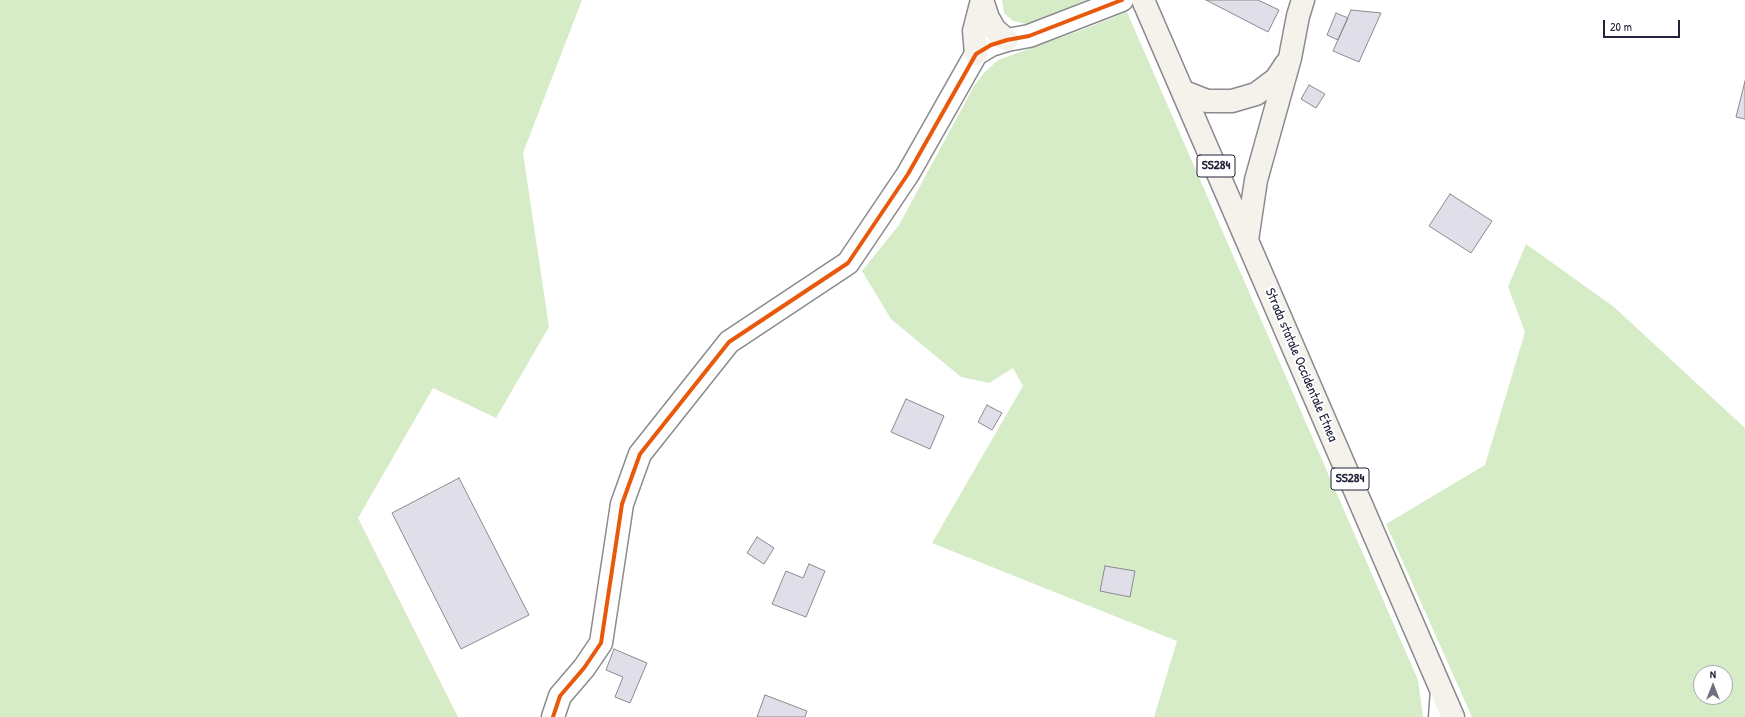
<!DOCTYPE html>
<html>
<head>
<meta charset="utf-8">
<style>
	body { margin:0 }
	#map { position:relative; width:1745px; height:717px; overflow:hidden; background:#fff; font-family:"Patrick Hand",sans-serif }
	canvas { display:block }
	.north { position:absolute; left:1693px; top:665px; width:40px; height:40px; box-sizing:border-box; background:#fff; border:1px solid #a7a7b1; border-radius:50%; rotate:0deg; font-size:11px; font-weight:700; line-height:16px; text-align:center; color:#22223b }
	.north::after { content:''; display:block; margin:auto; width:14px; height:18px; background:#6f6f80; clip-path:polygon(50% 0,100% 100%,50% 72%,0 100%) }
	.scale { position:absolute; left:1603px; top:20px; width:77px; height:18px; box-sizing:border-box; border:2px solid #22223b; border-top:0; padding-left:5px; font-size:12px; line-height:14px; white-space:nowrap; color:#22223b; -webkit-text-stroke:3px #fff; paint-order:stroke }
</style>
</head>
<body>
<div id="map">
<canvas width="1745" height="717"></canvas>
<div class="north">N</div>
<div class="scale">20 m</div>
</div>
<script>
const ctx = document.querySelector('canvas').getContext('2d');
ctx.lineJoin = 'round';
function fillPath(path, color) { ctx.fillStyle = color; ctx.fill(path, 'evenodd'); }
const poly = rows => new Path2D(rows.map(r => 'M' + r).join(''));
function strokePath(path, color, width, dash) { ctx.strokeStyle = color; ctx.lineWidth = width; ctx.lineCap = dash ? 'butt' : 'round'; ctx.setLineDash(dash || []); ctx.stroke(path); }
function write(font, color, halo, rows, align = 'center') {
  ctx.font = font + ' "Patrick Hand",sans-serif'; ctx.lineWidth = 4; ctx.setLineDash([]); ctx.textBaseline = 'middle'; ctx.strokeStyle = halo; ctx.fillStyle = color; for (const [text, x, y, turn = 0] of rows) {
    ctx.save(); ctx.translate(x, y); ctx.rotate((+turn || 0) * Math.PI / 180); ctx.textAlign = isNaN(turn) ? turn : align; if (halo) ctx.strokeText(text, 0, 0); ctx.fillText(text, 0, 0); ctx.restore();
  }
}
fillPath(poly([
	[0,0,582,0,523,153,549,327,496,418,433,388,358,518,458,717,0,717],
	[1002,0,1095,0,1031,25,1013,21,1004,13],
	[1127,12,1418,680,1423,717,1154,717,1177,641,932,543,1023,386,1013,368,989,383,961,377,891,319,862,271,899,225,974,86,984,73,998,60,1087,28],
	[1526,244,1614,307,1745,428,1745,717,1472,717,1386,524,1485,465,1525,332,1508,287],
	[1701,673,1725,673,1725,697,1701,697]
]), '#d6ecc7');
const building = poly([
	[1206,0,1258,0,1279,10,1268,32,1206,0],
	[1351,10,1381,13,1359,62,1333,51,1351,10],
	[1336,13,1348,18,1338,40,1327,35,1336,13],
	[1745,81,1745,119,1736,117,1745,81],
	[1309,85,1325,94,1316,108,1301,99,1309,85],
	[1450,194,1492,221,1471,253,1429,226,1450,194],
	[906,399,944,416,930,449,891,432,906,399],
	[987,405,1002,413,992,430,978,422,987,405],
	[459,478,529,615,461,649,392,513,459,478],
	[757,537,774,548,764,564,747,553,757,537],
	[809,564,825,571,806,617,772,604,786,571,803,578,809,564],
	[1105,566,1135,571,1130,597,1100,591,1105,566],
	[614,649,647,663,630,703,615,697,623,677,606,670,614,649],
	[765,695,807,711,805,717,757,717,765,695]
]);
fillPath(building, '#e0dfe9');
strokePath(building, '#8a8a8f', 1);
const lane = poly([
	[1435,717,1437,690]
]);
const street = poly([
	[553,717,560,696,584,668,601,643,622,504,640,454,729,342,848,263,908,174,976,54,991,45,1007,40,1029,36,1122,0]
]);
const primary = poly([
	[982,0,988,18,995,30,1007,40],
	[1143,0,1453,717],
	[976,54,974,31,982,0],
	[1184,92,1207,101,1232,101,1256,94,1276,79,1286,64],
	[1247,240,1256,180,1290,58,1298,16,1303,0]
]);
strokePath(lane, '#8a8a8f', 15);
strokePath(street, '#8a8a8f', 25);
strokePath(primary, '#8a8a8f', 25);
strokePath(lane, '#fff', 12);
strokePath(street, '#fff', 22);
strokePath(primary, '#f5f1eb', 22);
strokePath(poly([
	[553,717,560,696,584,668,601,643,622,504,640,454,729,342,848,263,908,174,976,54,991,45,1007,40,1029,36,1122,0]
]), '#e8590c', 4);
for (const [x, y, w] of [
	[1216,166,38],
	[1350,479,38]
]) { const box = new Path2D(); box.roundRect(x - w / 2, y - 11, w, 22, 3); ctx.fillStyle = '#fff'; ctx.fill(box); strokePath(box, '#22223b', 1); }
write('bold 13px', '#22223b', null, [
	["SS284",1216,166],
	["SS284",1350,479]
]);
write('14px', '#22223b', '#fff', [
	["Strada statale Occidentale Etnea",1301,365,67]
]);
</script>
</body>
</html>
